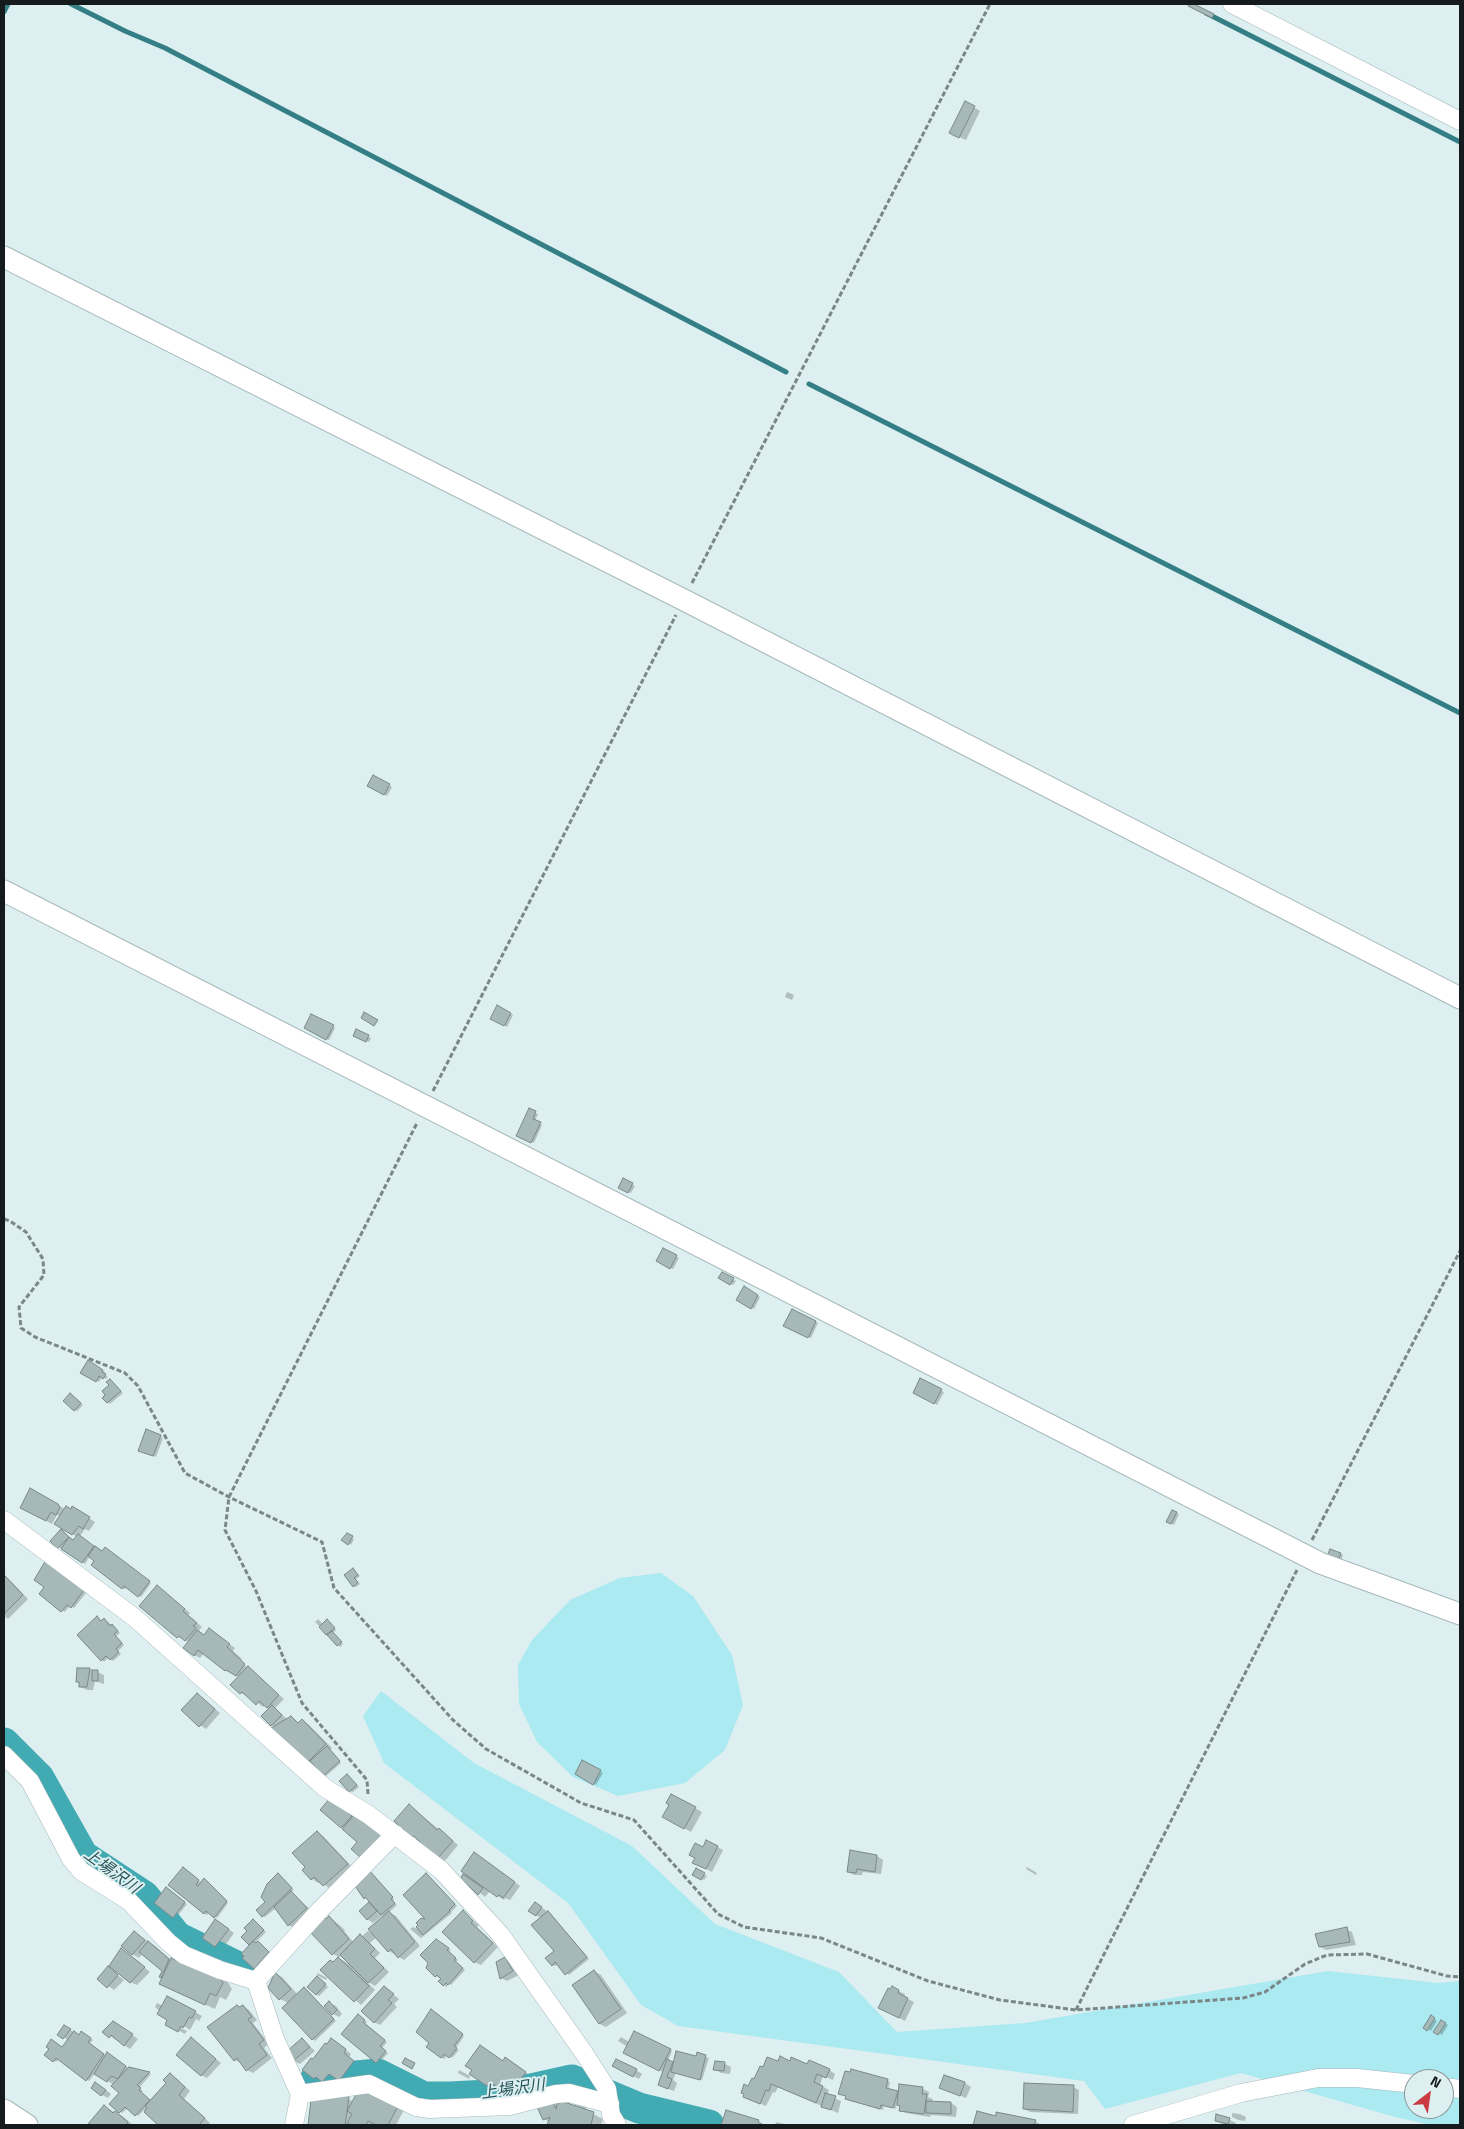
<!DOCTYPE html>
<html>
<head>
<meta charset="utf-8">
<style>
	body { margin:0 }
	#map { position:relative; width:1464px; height:2129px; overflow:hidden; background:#ddeff0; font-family:"Titillium Web",sans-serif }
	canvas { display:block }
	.frame { position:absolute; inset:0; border:5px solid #151b1c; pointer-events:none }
	.north { position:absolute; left:1404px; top:2069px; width:50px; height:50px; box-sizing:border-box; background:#ddeff0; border:1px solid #8d9a9b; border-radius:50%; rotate:30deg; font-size:14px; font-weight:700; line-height:20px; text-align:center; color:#151b1c }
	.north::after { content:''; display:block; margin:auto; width:18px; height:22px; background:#c93a42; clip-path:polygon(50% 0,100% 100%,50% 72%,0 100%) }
</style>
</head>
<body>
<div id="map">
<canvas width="1464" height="2129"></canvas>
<div class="frame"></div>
<div class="north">N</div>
</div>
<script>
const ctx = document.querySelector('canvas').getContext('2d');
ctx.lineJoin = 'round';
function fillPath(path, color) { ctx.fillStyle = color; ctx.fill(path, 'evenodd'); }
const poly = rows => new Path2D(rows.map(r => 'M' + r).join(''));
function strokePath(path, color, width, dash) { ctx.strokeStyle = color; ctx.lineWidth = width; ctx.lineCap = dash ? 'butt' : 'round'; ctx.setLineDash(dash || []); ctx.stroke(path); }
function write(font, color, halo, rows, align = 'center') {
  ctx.font = font + ' "Titillium Web","Noto Sans JP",sans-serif'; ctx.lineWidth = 4; ctx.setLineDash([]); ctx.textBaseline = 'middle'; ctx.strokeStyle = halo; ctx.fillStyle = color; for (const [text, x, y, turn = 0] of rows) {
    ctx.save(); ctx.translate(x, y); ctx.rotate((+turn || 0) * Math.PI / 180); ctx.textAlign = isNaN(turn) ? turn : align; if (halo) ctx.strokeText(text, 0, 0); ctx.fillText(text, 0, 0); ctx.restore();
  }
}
fillPath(poly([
	[661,1573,693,1596,732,1655,743,1705,725,1750,685,1783,618,1796,573,1777,537,1742,519,1704,518,1665,532,1640,570,1600,620,1578],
	[381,1691,474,1763,632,1846,715,1924,839,1972,897,2032,1025,2023,1328,1971,1438,1983,1460,1981,1460,2125,1431,2125,1395,2117,1241,2073,1105,2109,1084,2081,678,2026,641,2005,568,1903,384,1763,363,1716],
	[1414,2079,1444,2079,1444,2109,1414,2109]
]), '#abeaf0');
fillPath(poly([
	[965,102,980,111,966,140,957,136],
	[374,777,392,787,387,796,369,786],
	[787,992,794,995,792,1000,785,997],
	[498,1007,513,1015,507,1027,492,1018],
	[312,1015,335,1028,329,1040,305,1028],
	[356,1030,371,1038,369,1042,354,1035],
	[530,1110,538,1114,535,1121,542,1125,534,1143,518,1135],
	[624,1180,635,1186,631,1193,620,1188],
	[663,1249,679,1258,673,1269,657,1261],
	[723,1274,736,1281,733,1285,720,1278],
	[744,1288,760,1297,754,1309,737,1300],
	[792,1311,818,1323,811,1338,785,1325],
	[88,1362,105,1372,103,1374,108,1377,106,1379,102,1377,99,1382,82,1372],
	[110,1380,123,1393,110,1404,108,1402],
	[921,1380,944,1392,937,1405,915,1393],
	[73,1396,83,1405,77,1411,74,1410],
	[146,1431,163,1438,156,1457,142,1452],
	[30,1490,65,1509,71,1510,72,1508,95,1522,89,1531,85,1529,80,1536,102,1553,108,1550,151,1583,141,1597,127,1587,125,1589,122,1588,90,1556,85,1564,62,1548,58,1548,64,1532,74,1541,77,1537,56,1523,60,1516,57,1515,52,1524,21,1507],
	[1173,1511,1179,1514,1174,1525,1168,1522],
	[347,1535,354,1539,351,1545,343,1540],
	[1331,1550,1343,1555,1341,1561,1331,1557],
	[49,1564,86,1593,74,1608,70,1605,65,1612,62,1610,46,1587],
	[353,1569,360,1576,356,1579,360,1584,356,1587,353,1586],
	[4,1574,28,1599,8,1619,4,1616],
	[157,1586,190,1613,188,1615,202,1627,199,1630,201,1633,204,1636,214,1633,235,1648,233,1651,242,1659,240,1661,284,1699,275,1708,288,1720,291,1718,299,1723,302,1721,308,1724,332,1748,330,1750,341,1763,326,1776,324,1775,312,1762,311,1763,305,1760,272,1725,270,1709,265,1705,263,1707,248,1695,247,1696,241,1693,239,1677,225,1670,204,1653,200,1658,194,1655,189,1642,178,1637],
	[318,1619,323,1624,330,1622,336,1630,333,1633,343,1644,340,1647,315,1622],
	[107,1621,120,1633,116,1636,124,1645,118,1651,121,1654,113,1661,109,1657,104,1662,102,1660],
	[90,1669,104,1675,104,1684,95,1681,93,1690,87,1690,81,1687,81,1683,78,1682],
	[197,1694,220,1713,206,1729,200,1725],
	[583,1762,603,1773,596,1785,576,1774],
	[347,1775,359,1787,353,1792,350,1791],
	[672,1795,702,1812,691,1832,664,1817,670,1804],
	[336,1803,354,1817,356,1815,386,1840,368,1861,359,1841,342,1827],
	[410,1806,458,1845,444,1862,396,1821],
	[317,1832,323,1836,353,1868,330,1889,320,1881,318,1883,312,1879,307,1867],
	[707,1841,723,1850,712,1872,700,1866],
	[475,1853,520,1886,510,1900,505,1898,504,1900,490,1891,485,1897,463,1878],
	[877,1856,883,1860,881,1874,863,1872,862,1875,854,1875,848,1872],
	[1027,1867,1037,1873,1036,1875,1026,1869],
	[696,1870,707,1876,704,1880,694,1875],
	[369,1871,394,1899,393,1901,397,1905,389,1912,396,1916,420,1946,404,1960,389,1951,377,1937,370,1943,380,1953,375,1958,389,1972,375,1986,365,1980,375,1990,361,2005,322,1970,339,1958,350,1965,342,1955,339,1957,333,1954,327,1920,330,1917,345,1930,344,1931,354,1943,368,1931,375,1935,385,1916,383,1915,373,1923,367,1919,370,1904,375,1906,368,1898,364,1898],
	[427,1874,457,1906,451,1912,452,1913,421,1938,410,1929,413,1927,417,1929,420,1925,430,1922],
	[279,1875,294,1890,291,1892,313,1912,295,1928,289,1925,276,1908,265,1917,263,1916,266,1902],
	[193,1878,203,1883,207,1881,228,1903,217,1918,209,1912,207,1915,204,1913],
	[169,1890,187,1904,176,1918,174,1917],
	[541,1907,551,1914,589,1959,569,1975,558,1964,555,1966,552,1965,555,1952,541,1918,536,1915],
	[463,1912,479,1925,477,1927,498,1947,481,1965,474,1962],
	[256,1922,266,1932,256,1942,275,1956,261,1971,255,1968,250,1944],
	[221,1924,234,1933,222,1950,204,1938],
	[1346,1929,1352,1932,1356,1945,1326,1950,1320,1947],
	[135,1933,155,1946,171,1960,227,1981,232,1989,226,2000,220,1997,215,2009,160,1984,165,1972,143,1953,139,1958,132,1954],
	[443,1944,451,1950,449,1952,458,1960,456,1962,465,1970,451,1985,449,1984,446,1987,440,1981,442,1979,435,1976],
	[122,1949,150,1972,137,1985,130,1982],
	[505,1958,511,1962,519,1975,507,1981,501,1978],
	[108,1968,124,1980,114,1990,99,1979],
	[594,1971,601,1975,627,2013,606,2027,600,2024,574,1986],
	[318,1973,327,1978,326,1980,317,1975],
	[276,1974,282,1977,298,1995,305,1988,307,1990,336,2021,315,2041,284,2008,288,2003,280,1999],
	[319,1979,328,1987,319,1996,316,1994],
	[384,1987,399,1999,394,2004,397,2007,380,2025,374,2022],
	[892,1988,905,1994,904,1997,914,2002,905,2021,886,2011],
	[167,1997,202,2016,199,2021,196,2019,190,2030,179,2023,177,2026,187,2031,185,2034,166,2024,169,2019,155,2007,157,2003,163,2006],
	[329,2003,336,2006,342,2014,339,2017,333,2014],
	[243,2006,249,2010,257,2020,253,2023,269,2044,264,2048,272,2058,253,2073,247,2070,242,2063,234,2060,240,2008],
	[434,2012,464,2036,456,2048,459,2050,452,2058,447,2055,444,2059,441,2057,431,2043],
	[360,2017,367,2022,365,2024,387,2042,382,2048,388,2053,379,2063,377,2062],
	[1431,2017,1437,2021,1431,2031,1425,2027],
	[1441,2021,1448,2025,1442,2035,1435,2031],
	[65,2026,79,2036,84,2034,93,2040,89,2044,106,2056,114,2058,129,2068,151,2074,139,2088,143,2091,141,2093,151,2102,168,2083,170,2075,176,2078,190,2091,184,2099,210,2123,208,2125,160,2125,144,2110,138,2116,128,2108,122,2113,120,2112,121,2093,114,2085,95,2073,89,2081,59,2059,56,2062,46,2055,63,2049,69,2041,59,2034],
	[119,2026,138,2039,130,2049,104,2032],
	[635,2032,672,2051,668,2061,674,2064,697,2058,698,2054,709,2058,702,2080,676,2073,673,2080,677,2083,674,2091,666,2088,661,2076,663,2072,625,2053,628,2047,618,2041,621,2037,631,2043],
	[302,2039,315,2051,300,2064,294,2061],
	[197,2043,221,2063,207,2078,201,2075],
	[337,2043,351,2054,349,2057,359,2065,345,2084,335,2077,329,2085,315,2078,304,2070],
	[508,2060,528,2074,516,2090,505,2083,501,2088,493,2082,490,2087,487,2085,503,2063],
	[790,2062,829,2070,835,2074,833,2080,823,2076,820,2085,829,2090,827,2095,841,2101,838,2113,778,2087,775,2093,773,2092,766,2106,751,2100,749,2088,763,2068,778,2063],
	[725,2064,731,2067,730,2074,721,2073,715,2069],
	[620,2069,636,2070,642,2074,639,2079],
	[459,2070,470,2076,469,2079,458,2073],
	[852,2071,888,2081,890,2082,888,2090,899,2093,900,2086,923,2089,929,2092,928,2097,933,2099,932,2102,951,2103,957,2107,956,2117,931,2115,930,2117,906,2113,900,2110,901,2106,897,2104,896,2109,884,2105,883,2110,849,2100,846,2099],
	[965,2083,971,2087,966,2098,941,2088],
	[102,2087,111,2094,108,2098,102,2095],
	[1073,2087,1079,2090,1078,2114,1030,2112,1024,2109],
	[313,2094,348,2099,354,2102,405,2108,396,2125,378,2125,374,2123,373,2125,309,2125],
	[576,2100,587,2106,585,2110,603,2119,601,2125,548,2125,549,2122,544,2119,552,2101,558,2105,582,2108,574,2104],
	[104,2107,122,2116,133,2125,92,2125,90,2123],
	[978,2113,996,2117,1035,2121,1041,2125,975,2125],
	[1232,2113,1240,2114,1246,2117,1245,2121,1238,2120,1232,2117],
	[1217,2116,1230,2120,1236,2123,1235,2125,1222,2124,1216,2120],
	[776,2122,789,2125,775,2125]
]), '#0003');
strokePath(poly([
	[71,4,125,31,165,48,786,372],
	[4,12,8,4],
	[1206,13,1460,142],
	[809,384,1460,713],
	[450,2099,450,2097]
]), '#347f85', 5);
strokePath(poly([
	[4,1743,39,1778,83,1856,144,1896,177,1937,246,1971],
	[315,2080,378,2074,424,2097,450,2097,509,2094,572,2080,639,2108,709,2125]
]), '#42aab2', 31);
const building = poly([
	[1188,4,1194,4,1214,14,1212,18,1188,6,1188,4],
	[965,101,975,106,959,138,949,133,965,101],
	[373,775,390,784,384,795,367,786,373,775],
	[497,1005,511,1013,504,1026,490,1019,497,1005],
	[364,1012,378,1020,374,1026,361,1018,364,1012],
	[311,1014,334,1025,326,1040,304,1028,311,1014],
	[356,1029,369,1035,366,1042,353,1036,356,1029],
	[529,1108,536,1111,533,1119,541,1122,531,1143,516,1136,529,1108],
	[623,1178,633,1183,628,1193,618,1188,623,1178],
	[663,1248,677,1255,670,1269,656,1261,663,1248],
	[722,1272,734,1278,730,1285,718,1278,722,1272],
	[744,1286,758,1295,751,1309,736,1300,744,1286],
	[792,1309,816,1321,808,1338,783,1326,792,1309],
	[88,1360,103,1370,102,1372,106,1374,103,1379,99,1376,96,1382,80,1373,88,1360],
	[920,1378,942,1389,934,1404,913,1393,920,1378],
	[110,1379,121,1391,107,1403,102,1398,105,1395,102,1391,109,1385,106,1382,110,1379],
	[70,1393,81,1403,74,1411,63,1401,70,1393],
	[146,1429,161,1435,153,1456,138,1451,146,1429],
	[30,1488,58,1504,60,1507,56,1515,51,1512,46,1521,20,1508,30,1488],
	[66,1506,71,1509,72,1506,90,1517,83,1529,79,1526,72,1535,54,1524,66,1506],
	[1172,1510,1177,1512,1171,1524,1166,1522,1172,1510],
	[61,1529,69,1537,57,1549,50,1541,61,1529],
	[347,1533,353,1536,348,1545,341,1540,347,1533],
	[78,1534,94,1546,82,1563,61,1549,69,1537,73,1540,78,1534],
	[95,1546,102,1551,105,1547,150,1581,138,1597,124,1586,122,1589,91,1565,94,1561,88,1556,95,1546],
	[1330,1549,1341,1553,1338,1560,1327,1556,1330,1549],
	[46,1560,84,1590,71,1608,67,1605,61,1612,39,1594,44,1587,34,1580,46,1560],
	[353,1568,358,1575,354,1578,358,1582,353,1587,344,1575,353,1568],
	[4,1575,23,1595,4,1614,4,1575],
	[157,1585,185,1609,183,1611,197,1623,193,1626,196,1628,185,1641,179,1636,177,1638,139,1606,157,1585],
	[97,1616,101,1621,104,1618,110,1626,112,1624,118,1631,114,1634,122,1643,116,1649,119,1652,110,1660,106,1656,101,1661,77,1635,97,1616],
	[327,1619,335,1628,326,1635,319,1627,327,1619],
	[209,1628,230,1644,227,1647,245,1664,236,1676,226,1670,225,1671,198,1650,194,1656,183,1648,197,1630,204,1635,209,1628],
	[332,1631,342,1642,337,1646,327,1635,332,1631],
	[248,1666,279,1695,267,1708,259,1701,256,1705,242,1692,240,1694,230,1685,248,1666],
	[77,1668,90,1668,87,1687,79,1687,79,1682,76,1682,77,1668],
	[92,1670,98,1670,98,1681,92,1681,92,1670],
	[197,1693,215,1709,199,1727,181,1710,197,1693],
	[272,1705,282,1715,271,1726,261,1716,272,1705],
	[291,1716,298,1723,302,1719,326,1744,309,1761,306,1759,304,1761,271,1728,291,1716],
	[327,1746,340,1761,323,1776,310,1761,327,1746],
	[582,1760,601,1770,593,1785,575,1774,582,1760],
	[347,1774,357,1785,349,1792,339,1781,347,1774],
	[671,1794,696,1807,684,1829,662,1817,669,1805,666,1803,671,1794],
	[330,1798,352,1816,341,1828,320,1810,330,1798],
	[409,1804,437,1830,439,1828,453,1841,437,1859,414,1836,412,1838,394,1821,409,1804],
	[356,1813,381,1835,361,1858,351,1849,357,1842,342,1829,356,1813],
	[317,1831,348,1864,323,1886,314,1877,311,1880,302,1870,305,1867,292,1853,317,1831],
	[706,1840,718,1846,706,1869,692,1863,695,1858,689,1855,695,1843,703,1847,706,1840],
	[850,1850,877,1855,875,1872,857,1869,856,1873,847,1872,850,1850],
	[474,1852,515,1882,503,1898,499,1895,497,1897,461,1871,474,1852],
	[183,1867,199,1880,196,1885,198,1886,204,1878,227,1901,214,1918,206,1911,204,1914,168,1885,183,1867],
	[696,1868,705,1873,701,1880,692,1875,696,1868],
	[368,1869,393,1897,391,1899,395,1903,381,1915,365,1897,364,1899,353,1883,368,1869],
	[278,1873,292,1888,262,1917,256,1910,265,1902,261,1897,267,1884,278,1873],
	[426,1873,455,1904,449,1910,450,1911,423,1935,416,1927,418,1925,416,1923,421,1918,425,1919,403,1895,426,1873],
	[463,1874,483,1888,478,1895,461,1878,463,1874],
	[166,1887,185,1902,173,1918,154,1903,166,1887],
	[291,1891,307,1908,288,1926,274,1907,291,1891],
	[369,1902,377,1911,367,1920,359,1911,369,1902],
	[535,1902,542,1907,536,1916,528,1911,535,1902],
	[463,1910,473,1921,471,1923,493,1943,474,1963,442,1932,463,1910],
	[389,1911,415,1942,398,1958,391,1949,388,1952,368,1929,389,1911],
	[548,1911,587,1957,565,1975,555,1962,552,1966,545,1958,554,1951,531,1925,548,1911],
	[329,1916,349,1939,332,1955,309,1931,324,1917,326,1919,329,1916],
	[215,1919,229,1929,215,1947,202,1938,215,1919],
	[253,1919,264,1930,249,1945,241,1937,247,1931,244,1928,253,1919],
	[1347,1927,1350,1942,1319,1947,1315,1934,1347,1927],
	[134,1931,145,1940,132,1955,121,1946,134,1931],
	[360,1934,375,1949,370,1954,384,1968,368,1983,340,1955,360,1934],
	[436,1939,449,1948,447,1950,456,1958,454,1960,463,1968,448,1985,446,1983,443,1986,438,1981,441,1979,437,1975,435,1977,426,1968,428,1963,420,1955,436,1939],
	[148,1941,169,1959,161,1978,159,1977,162,1971,139,1952,148,1941],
	[253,1941,256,1943,258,1941,269,1952,254,1969,242,1958,244,1956,241,1954,253,1941],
	[121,1948,145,1967,130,1983,109,1966,121,1948],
	[338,1957,369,1986,354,2002,320,1970,330,1960,333,1962,338,1957],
	[505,1957,513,1971,500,1979,496,1962,505,1957],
	[171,1958,200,1971,201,1968,217,1974,223,1983,216,1996,210,1993,205,2005,159,1984,171,1958],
	[108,1966,118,1975,107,1988,97,1979,108,1966],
	[594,1970,621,2009,599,2024,572,1985,594,1970],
	[275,1972,291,1989,279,2000,268,1988,275,1972],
	[317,1976,326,1984,316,1995,307,1987,317,1976],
	[384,1986,394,1994,388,2000,392,2003,374,2023,361,2011,384,1986],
	[892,1986,899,1990,898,1993,908,1998,899,2018,878,2008,888,1988,890,1989,892,1986],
	[304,1987,334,2019,312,2040,282,2008,304,1987],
	[167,1996,196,2011,192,2018,189,2017,183,2028,181,2026,178,2032,165,2025,167,2020,157,2014,167,1996],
	[329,2001,337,2010,332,2015,324,2006,329,2001],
	[237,2005,239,2007,243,2005,252,2017,248,2019,264,2040,259,2044,267,2055,246,2071,237,2058,234,2061,207,2027,237,2005],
	[431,2009,463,2034,454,2046,457,2048,449,2058,444,2054,441,2058,426,2047,429,2043,416,2032,431,2009],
	[358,2014,365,2020,363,2022,385,2040,380,2046,386,2051,376,2063,341,2034,358,2014],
	[1431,2015,1435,2018,1427,2031,1423,2028,1431,2015],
	[1441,2020,1446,2023,1438,2035,1433,2032,1441,2020],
	[113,2021,133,2034,124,2046,111,2035,109,2038,102,2032,113,2021],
	[64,2025,71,2029,63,2039,57,2035,64,2025],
	[74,2031,79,2035,81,2031,91,2038,88,2042,104,2054,86,2081,56,2058,53,2062,44,2055,49,2049,46,2047,51,2039,62,2047,74,2031],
	[634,2031,671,2049,659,2071,623,2053,634,2031],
	[191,2037,216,2059,201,2076,176,2055,191,2037],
	[302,2038,310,2047,293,2061,286,2052,302,2038],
	[331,2038,346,2049,344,2053,354,2061,339,2081,329,2074,322,2082,316,2077,314,2079,302,2070,311,2058,313,2059,325,2043,327,2044,331,2038],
	[480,2045,503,2061,505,2057,526,2072,513,2090,502,2082,498,2087,490,2082,487,2086,469,2074,472,2070,465,2066,480,2045],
	[676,2051,696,2056,697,2052,706,2055,700,2080,671,2072,676,2051],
	[107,2052,126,2066,118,2079,111,2076,107,2082,94,2074,107,2052],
	[780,2056,790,2061,791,2057,807,2064,809,2060,830,2069,826,2078,817,2074,814,2082,823,2086,816,2103,771,2084,769,2091,766,2090,760,2104,743,2097,744,2094,741,2093,744,2084,748,2086,752,2078,754,2079,760,2066,763,2067,767,2057,778,2061,780,2056],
	[405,2058,415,2063,412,2069,402,2063,405,2058],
	[616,2059,637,2069,633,2077,612,2066,616,2059],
	[667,2059,673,2062,667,2077,672,2079,668,2089,658,2085,667,2059],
	[715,2061,725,2062,724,2071,713,2070,715,2061],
	[129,2067,150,2072,137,2085,141,2088,139,2090,150,2100,135,2116,125,2107,119,2113,109,2104,119,2093,111,2086,129,2067],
	[851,2069,888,2079,886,2088,898,2091,893,2108,881,2105,880,2109,845,2099,846,2096,838,2094,845,2071,850,2072,851,2069],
	[170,2073,185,2087,179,2095,205,2118,199,2125,158,2125,144,2112,147,2108,145,2106,166,2083,163,2080,170,2073],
	[944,2075,965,2082,960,2096,939,2088,944,2075],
	[95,2082,106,2090,101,2096,91,2088,95,2082],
	[1024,2083,1074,2085,1073,2112,1023,2109,1024,2083],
	[899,2084,923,2087,922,2094,927,2094,924,2114,899,2111,900,2106,897,2105,899,2084],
	[359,2089,376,2097,378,2092,399,2104,388,2125,376,2125,368,2121,366,2125,352,2125,347,2123,352,2114,347,2111,359,2089],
	[312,2092,349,2097,345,2125,308,2125,312,2092],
	[825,2093,836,2096,831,2110,821,2107,825,2093],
	[552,2100,556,2109,558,2100,594,2112,591,2125,547,2125,550,2117,543,2120,537,2107,552,2100],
	[926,2101,951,2102,951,2114,926,2113,926,2101],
	[104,2105,113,2113,115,2111,128,2122,126,2125,90,2125,88,2124,104,2105],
	[726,2110,759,2120,758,2122,764,2125,721,2125,726,2110],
	[977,2111,996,2116,996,2112,1036,2120,1034,2125,973,2125,977,2111],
	[1216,2114,1230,2118,1228,2124,1215,2121,1216,2114]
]);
fillPath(building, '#a7b8b9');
strokePath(building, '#79898a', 1);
const minor = poly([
	[1232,4,1460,121],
	[4,1520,135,1618,325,1788,369,1815,441,1870,500,1934,584,2053,607,2089,611,2115,617,2125],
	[4,1755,30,1781,71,1859,81,1871,129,1901,168,1942,184,1955,220,1970,256,1981],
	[256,1981,320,1910,395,1834],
	[256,1981,275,2039,300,2094,294,2125],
	[1444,2087,1460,2089],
	[300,2094,369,2084,416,2107,430,2109,510,2106,556,2094,569,2093,610,2104],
	[1133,2125,1241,2093,1318,2078,1357,2078,1414,2084]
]);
const tertiary = poly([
	[4,257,684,600,1460,998],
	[4,891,1320,1563,1460,1614],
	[4,2110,27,2125]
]);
strokePath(minor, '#a7b8b9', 19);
strokePath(tertiary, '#a7b8b9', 23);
strokePath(poly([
	[692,583,990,4],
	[433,1091,676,615],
	[4,1219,10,1221,26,1232,43,1259,44,1275,19,1307,21,1328,35,1337,125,1373,138,1386,185,1473,229,1497,322,1542,334,1588,453,1720,486,1749,581,1803,634,1820,718,1914,744,1927,821,1938,928,1981,1000,2000,1076,2010,1243,1998,1265,1992,1305,1964,1327,1955,1367,1954,1447,1976,1460,1977],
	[1312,1540,1460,1251],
	[368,1794,367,1780,302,1703,256,1591,225,1530,229,1497,417,1123],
	[1076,2010,1297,1570]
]), '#7a8687', 3, [5, 2.5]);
strokePath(minor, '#fff', 18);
strokePath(tertiary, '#fff', 21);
write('italic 16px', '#265457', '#ddeff0', [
	["上場沢川",111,1872,36],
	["上場沢川",513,2090,-8]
]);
</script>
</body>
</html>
